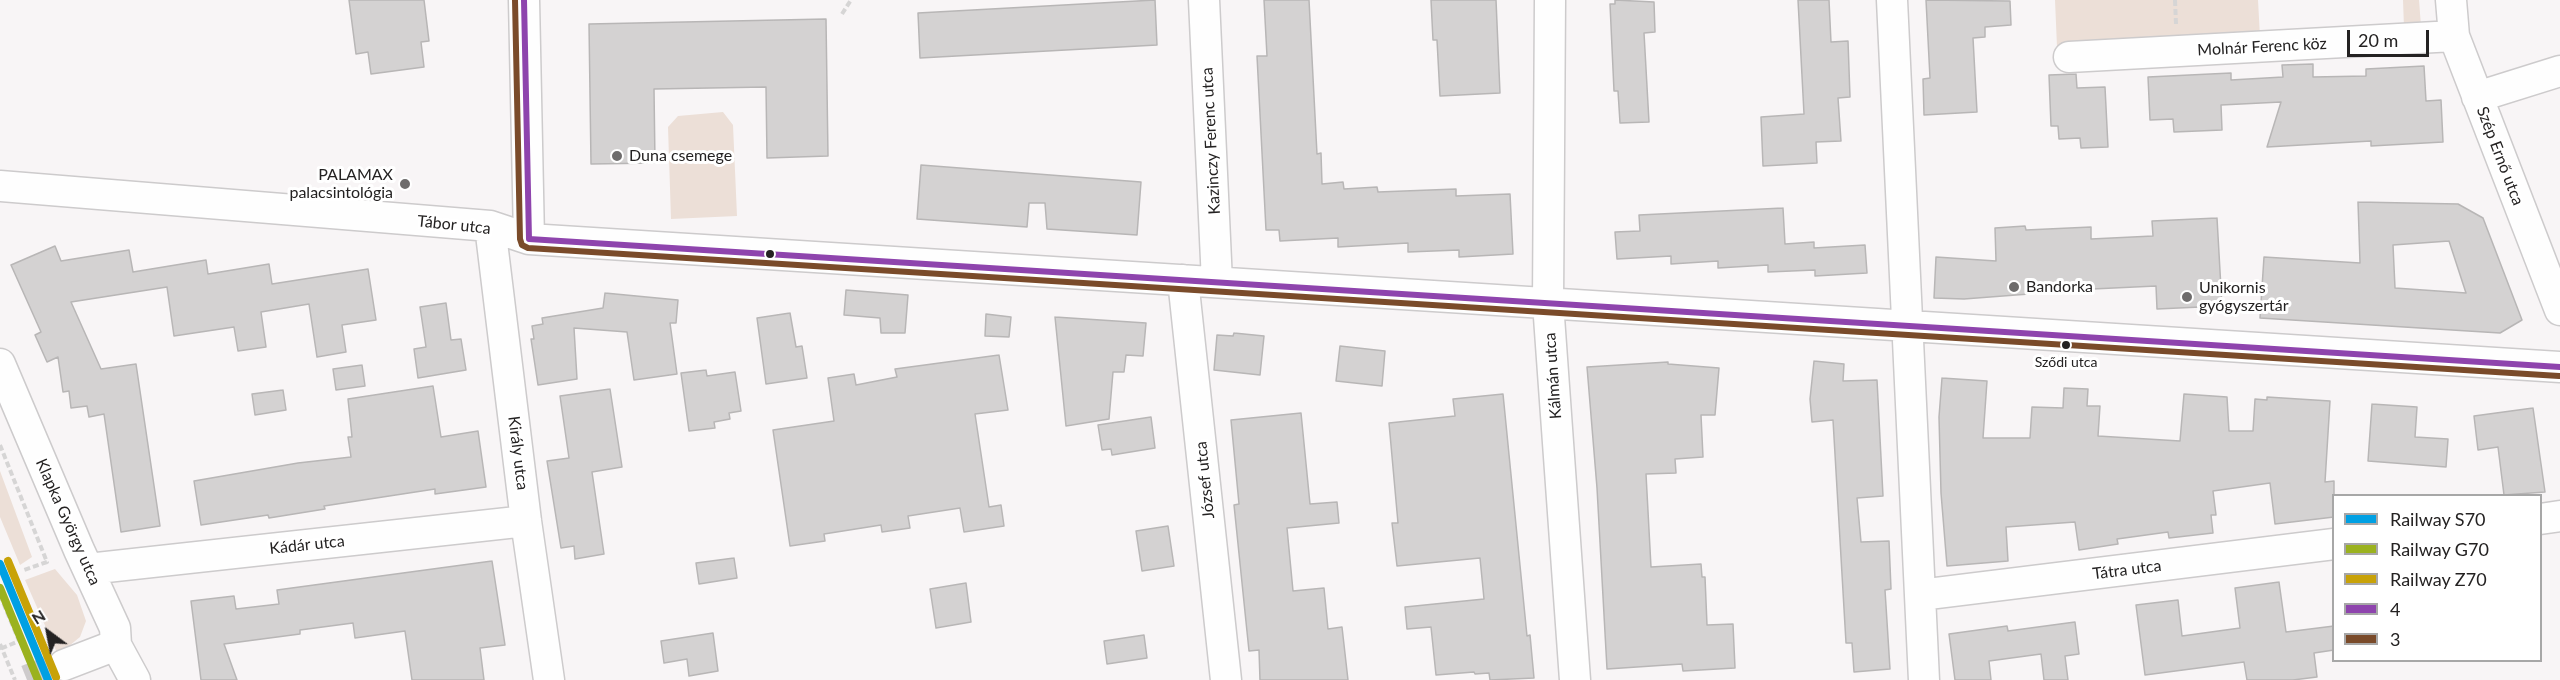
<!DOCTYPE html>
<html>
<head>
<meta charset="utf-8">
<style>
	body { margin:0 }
	#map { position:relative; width:2560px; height:680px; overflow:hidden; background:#f8f5f6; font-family:Lato,sans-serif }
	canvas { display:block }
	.legend { position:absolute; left:2332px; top:494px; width:210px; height:168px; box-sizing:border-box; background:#fff; border:2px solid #a7a7a7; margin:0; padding:8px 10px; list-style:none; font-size:18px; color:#242222 }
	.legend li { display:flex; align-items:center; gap:12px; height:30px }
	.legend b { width:30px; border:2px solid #a7a7a7 }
	.north { position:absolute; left:18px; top:602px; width:60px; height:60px; -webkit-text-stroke:4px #fff; paint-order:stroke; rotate:328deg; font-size:16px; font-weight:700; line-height:24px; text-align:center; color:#242222 }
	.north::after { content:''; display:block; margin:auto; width:21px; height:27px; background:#242222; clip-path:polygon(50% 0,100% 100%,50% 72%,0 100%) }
	.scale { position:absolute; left:2347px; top:30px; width:82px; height:27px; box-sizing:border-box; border:3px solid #242222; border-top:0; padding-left:8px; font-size:18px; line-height:21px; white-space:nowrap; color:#242222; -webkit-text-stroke:4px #fff; paint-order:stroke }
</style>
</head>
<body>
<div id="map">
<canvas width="2560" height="680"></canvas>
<ul class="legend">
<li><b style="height:8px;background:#00a0e3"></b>Railway S70</li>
<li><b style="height:8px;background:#9bb21f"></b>Railway G70</li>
<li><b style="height:8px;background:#c8a208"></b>Railway Z70</li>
<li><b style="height:8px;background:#8e44ad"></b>4</li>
<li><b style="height:8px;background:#7a4b2a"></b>3</li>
</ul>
<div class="north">N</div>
<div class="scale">20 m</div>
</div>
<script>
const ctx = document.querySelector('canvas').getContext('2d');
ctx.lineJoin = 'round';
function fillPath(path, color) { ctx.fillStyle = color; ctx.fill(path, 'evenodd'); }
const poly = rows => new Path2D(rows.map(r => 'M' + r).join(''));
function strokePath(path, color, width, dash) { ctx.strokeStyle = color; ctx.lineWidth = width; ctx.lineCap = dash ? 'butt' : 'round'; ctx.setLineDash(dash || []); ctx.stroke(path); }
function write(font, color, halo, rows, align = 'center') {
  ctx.font = font + ' Lato,sans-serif'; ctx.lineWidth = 6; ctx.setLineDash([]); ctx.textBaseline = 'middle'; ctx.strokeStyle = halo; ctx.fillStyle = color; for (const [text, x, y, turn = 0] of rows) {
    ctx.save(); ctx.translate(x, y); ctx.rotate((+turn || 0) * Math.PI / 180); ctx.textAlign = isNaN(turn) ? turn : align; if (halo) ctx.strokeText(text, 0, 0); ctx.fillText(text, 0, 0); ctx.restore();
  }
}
fillPath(poly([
	[2055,0,2258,0,2260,37,2057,47],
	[2403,0,2419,0,2421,26,2404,28],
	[723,112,733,125,737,216,671,219,668,127,678,116],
	[0,471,32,557,20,565,0,517],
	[55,569,77,595,86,621,80,637,58,655,25,580]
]), '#ecdfd7');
const building = poly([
	[349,0,424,0,429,41,421,42,424,67,371,74,368,52,356,54,349,0],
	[1155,0,1157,45,920,58,918,13,1155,0],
	[1264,0,1309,0,1317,154,1321,153,1322,184,1343,182,1344,189,1377,187,1378,192,1456,189,1456,196,1510,194,1513,254,1459,257,1459,250,1408,252,1408,243,1338,247,1338,238,1280,241,1279,230,1266,230,1257,56,1267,56,1264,0],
	[1431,0,1496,0,1500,93,1440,96,1437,40,1433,40,1431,0],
	[1615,0,1654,2,1655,32,1644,33,1649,122,1620,123,1618,91,1614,91,1610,4,1615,4,1615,0],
	[1798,0,1829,0,1831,42,1848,41,1850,97,1838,98,1841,141,1816,142,1817,163,1763,166,1761,117,1804,114,1798,0],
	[1926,0,2010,1,2011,25,1985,27,1985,37,1973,38,1977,112,1924,115,1923,79,1930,78,1926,0],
	[826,19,828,156,767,158,766,87,654,89,655,163,591,164,589,24,826,19],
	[2313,64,2313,77,2366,76,2366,69,2424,66,2426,101,2441,100,2443,142,2371,146,2371,141,2267,147,2281,102,2221,105,2222,130,2174,132,2173,119,2150,120,2148,77,2231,73,2231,80,2283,77,2282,65,2313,64],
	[2076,74,2077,88,2105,87,2108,147,2081,148,2080,138,2059,139,2058,126,2051,126,2049,75,2076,74],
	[921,165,1141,182,1137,235,1047,229,1045,203,1029,203,1027,227,917,219,921,165],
	[2358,202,2458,204,2483,218,2522,320,2500,333,2260,318,2264,257,2360,263,2358,202],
	[2449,241,2466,293,2395,288,2393,245,2449,241],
	[1783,208,1785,244,1814,242,1814,248,1865,245,1867,273,1815,276,1815,270,1768,272,1768,265,1718,268,1718,261,1671,264,1671,256,1617,259,1615,232,1640,231,1639,215,1783,208],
	[2217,218,2222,306,2157,309,2156,286,2029,292,2029,294,1964,299,1934,298,1936,257,1996,261,1995,228,2025,226,2026,230,2091,227,2091,239,2153,236,2152,221,2217,218],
	[55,246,61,261,129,250,133,272,206,260,208,274,269,264,272,284,368,269,376,320,342,325,346,352,317,357,309,304,261,312,266,347,238,351,234,327,174,336,167,287,71,302,101,369,136,364,160,526,121,532,104,414,89,417,87,406,71,408,69,391,63,392,58,357,47,362,35,335,41,332,11,265,55,246],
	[846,290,908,295,905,333,881,333,880,318,844,315,846,290],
	[605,293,678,300,676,323,670,323,677,374,634,380,627,332,574,328,577,379,538,385,531,339,534,339,532,326,543,324,542,318,603,308,605,293],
	[446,303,451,340,461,339,466,370,418,378,414,349,426,347,420,307,446,303],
	[790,313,796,347,802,346,807,378,766,384,757,318,790,313],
	[986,314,1011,317,1009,337,985,336,986,314],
	[1055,317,1146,323,1143,356,1126,355,1124,372,1113,372,1109,419,1066,426,1055,317],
	[1234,333,1264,336,1260,375,1214,370,1217,335,1233,336,1234,333],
	[1340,346,1385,351,1382,386,1336,381,1340,346],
	[999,355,1008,410,975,414,989,507,1001,505,1004,526,964,532,960,508,908,516,910,528,882,532,881,525,824,534,825,541,790,546,773,430,834,421,828,378,854,374,856,385,897,377,895,369,999,355],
	[1814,361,1844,364,1843,381,1877,380,1883,496,1857,498,1861,542,1889,541,1891,589,1885,590,1890,669,1854,672,1852,643,1846,643,1833,420,1812,422,1810,399,1814,361],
	[1668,362,1668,364,1719,368,1715,415,1701,415,1703,457,1675,459,1676,473,1646,474,1651,567,1701,564,1702,577,1705,577,1707,625,1733,624,1735,668,1683,671,1682,664,1607,669,1597,488,1587,367,1668,362],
	[362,365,365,386,336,390,333,369,362,365],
	[706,370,707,376,735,372,741,411,729,413,730,419,714,422,715,428,689,431,681,373,706,370],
	[1942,378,1987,381,1983,438,2030,438,2032,407,2063,408,2064,388,2088,389,2087,406,2100,406,2098,436,2180,441,2184,394,2227,397,2229,431,2253,431,2255,399,2267,400,2267,397,2330,401,2325,482,2334,481,2334,517,2275,524,2270,483,2213,491,2216,515,2211,515,2213,533,2169,538,2168,532,2117,539,2118,544,2079,550,2075,522,2006,527,2008,561,1947,566,1941,493,1939,417,1942,378],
	[433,386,441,437,478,431,486,487,435,494,435,489,324,506,325,509,269,518,268,515,201,525,194,481,298,463,351,457,348,437,352,437,348,399,433,386],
	[610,389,622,467,592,472,604,554,575,559,574,546,561,548,547,461,569,458,560,396,610,389],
	[283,390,286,410,255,415,252,394,283,390],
	[1503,394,1527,636,1530,635,1534,678,1490,680,1489,673,1475,674,1474,672,1436,675,1431,627,1407,629,1405,607,1484,599,1480,558,1397,566,1392,523,1398,523,1389,423,1455,416,1453,399,1503,394],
	[2372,404,2417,407,2415,437,2448,439,2446,467,2368,461,2372,404],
	[2533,408,2545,492,2504,495,2498,447,2478,450,2474,416,2533,408],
	[1301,413,1310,504,1337,502,1339,523,1287,528,1293,591,1324,588,1328,629,1342,627,1348,680,1260,680,1259,650,1249,651,1234,505,1239,504,1231,420,1301,413],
	[1151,417,1155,448,1112,455,1111,449,1102,450,1098,425,1151,417],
	[1168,526,1174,566,1142,571,1136,531,1168,526],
	[734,558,737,578,699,584,696,563,734,558],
	[492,561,505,645,480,648,484,680,412,680,405,631,355,638,353,623,300,630,300,634,224,644,237,680,201,680,191,601,234,596,236,609,279,604,277,590,492,561],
	[2279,582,2286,632,2334,626,2334,650,2314,653,2317,677,2293,680,2247,680,2244,662,2145,675,2136,605,2178,600,2182,636,2240,628,2235,588,2279,582],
	[966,583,971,622,936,628,930,589,966,583],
	[2075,622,2079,654,2065,656,2068,680,2044,680,2041,654,1989,661,1991,680,1955,680,1949,634,2007,626,2008,631,2075,622],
	[713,633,718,671,689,676,687,659,664,663,661,641,713,633],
	[1144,635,1147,658,1107,664,1104,641,1144,635]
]);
fillPath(building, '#d4d2d2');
strokePath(building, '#b8b6b6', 1.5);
strokePath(poly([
	[27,680,64,665]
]), '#cecbcc', 30, [30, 15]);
const minor = poly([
	[524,0,529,239],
	[1204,0,1217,282],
	[1550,0,1548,303,1575,680],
	[1892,0,1924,680],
	[2451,0,2454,36,2560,310],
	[2069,57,2454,36],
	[2477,97,2560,71],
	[0,186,490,226,529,239,2560,367],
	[490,226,526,521,549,680],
	[1183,280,1226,680],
	[0,364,79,550,115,628,116,645,135,680],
	[2540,519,2560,516],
	[88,569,526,521],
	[1920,595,2334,544],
	[64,665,116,645]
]);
strokePath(minor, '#cdcbcc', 33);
strokePath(poly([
	[2175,0,2176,24],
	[842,14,851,0],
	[0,445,47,562,24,570],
	[0,595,19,641,0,649],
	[0,644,15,680]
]), '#d6d5d5', 4, [6, 3]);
strokePath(minor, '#fefefe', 30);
strokePath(poly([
	[524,0,529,239,2560,367]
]), '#8e44ad', 6);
strokePath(poly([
	[515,0,520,239,522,245,528,248,2559,376]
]), '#7a4b2a', 6);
strokePath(poly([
	[0,564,48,680]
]), '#00a0e3', 8);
strokePath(poly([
	[0,588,38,680]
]), '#9bb21f', 8);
strokePath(poly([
	[8,561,56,677]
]), '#c8a208', 8);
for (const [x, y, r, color] of [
	[617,156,6,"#6e6c6c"],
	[405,184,6,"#6e6c6c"],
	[770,254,5,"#242222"],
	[2014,287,6,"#6e6c6c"],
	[2187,297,6,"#6e6c6c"],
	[2066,345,5,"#242222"]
]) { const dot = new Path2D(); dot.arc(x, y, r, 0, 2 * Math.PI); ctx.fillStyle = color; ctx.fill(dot); strokePath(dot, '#fff', 2); }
write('14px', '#242222', '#fff', [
	["Sződi utca",2066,362]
]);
write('16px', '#242222', '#fff', [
	["Molnár Ferenc köz",2262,47,-3],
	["Kazinczy Ferenc utca",1211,141,-93],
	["Szép Ernő utca",2500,156,69],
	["Tábor utca",454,225,6],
	["Kálmán utca",1553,376,-94],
	["Király utca",518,453,83],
	["József utca",1205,480,-96],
	["Klapka György utca",68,522,66],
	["Kádár utca",307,545,-6],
	["Tátra utca",2127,570,-7]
]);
write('16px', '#242222', '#fff', [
	["Duna csemege",629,156],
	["PALAMAX",393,175,"right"],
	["palacsintológia",393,193,"right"],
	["Bandorka",2026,287],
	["Unikornis",2199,288],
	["gyógyszertár",2199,306]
], 'left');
</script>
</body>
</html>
